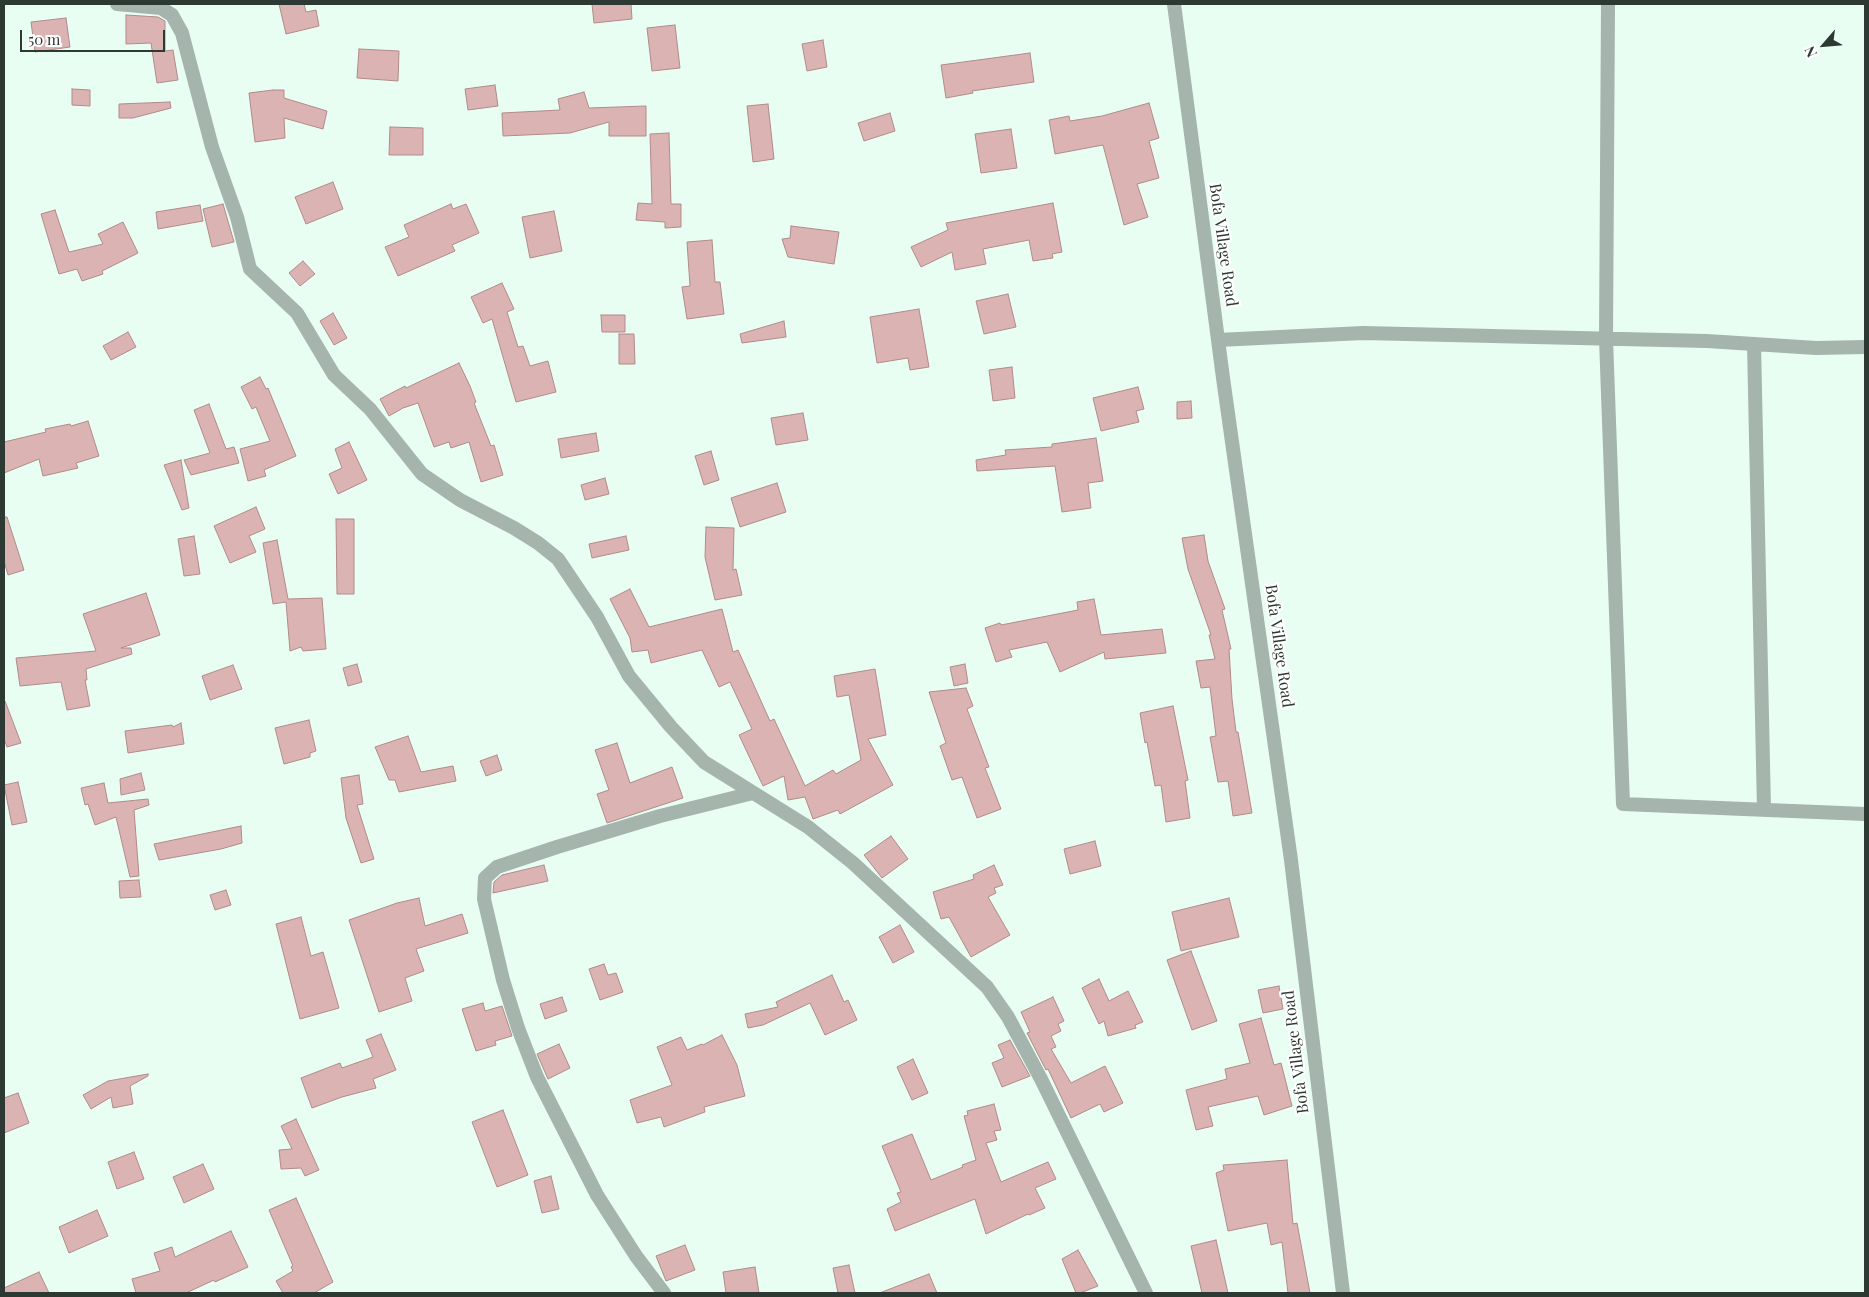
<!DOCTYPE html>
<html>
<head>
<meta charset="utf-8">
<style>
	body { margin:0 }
	#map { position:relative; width:1869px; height:1297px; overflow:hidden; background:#e8fef2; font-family:"Playfair Display",serif }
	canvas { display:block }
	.frame { position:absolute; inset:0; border:5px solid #2c3a33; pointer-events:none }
	.north { position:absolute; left:1799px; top:20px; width:50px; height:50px; -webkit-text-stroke:4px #fff; paint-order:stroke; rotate:243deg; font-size:14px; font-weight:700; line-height:20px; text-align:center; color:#2c3a33 }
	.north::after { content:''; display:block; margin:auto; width:18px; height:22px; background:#2c3a33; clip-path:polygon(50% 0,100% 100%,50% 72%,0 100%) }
	.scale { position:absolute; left:20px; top:30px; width:145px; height:22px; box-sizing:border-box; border:2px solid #2c3a33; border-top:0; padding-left:6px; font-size:15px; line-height:18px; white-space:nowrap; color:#2c3a33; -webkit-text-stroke:4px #fff; paint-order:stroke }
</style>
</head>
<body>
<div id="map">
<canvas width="1869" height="1297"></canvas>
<div class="frame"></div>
<div class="north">N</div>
<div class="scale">50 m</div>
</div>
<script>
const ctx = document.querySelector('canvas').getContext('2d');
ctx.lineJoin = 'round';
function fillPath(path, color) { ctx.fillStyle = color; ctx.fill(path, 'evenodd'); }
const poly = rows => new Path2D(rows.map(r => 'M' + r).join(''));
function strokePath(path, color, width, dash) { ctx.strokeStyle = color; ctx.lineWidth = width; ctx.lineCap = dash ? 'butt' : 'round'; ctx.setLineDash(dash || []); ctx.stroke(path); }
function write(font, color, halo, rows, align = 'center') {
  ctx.font = font + ' "Playfair Display",serif'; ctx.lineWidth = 4.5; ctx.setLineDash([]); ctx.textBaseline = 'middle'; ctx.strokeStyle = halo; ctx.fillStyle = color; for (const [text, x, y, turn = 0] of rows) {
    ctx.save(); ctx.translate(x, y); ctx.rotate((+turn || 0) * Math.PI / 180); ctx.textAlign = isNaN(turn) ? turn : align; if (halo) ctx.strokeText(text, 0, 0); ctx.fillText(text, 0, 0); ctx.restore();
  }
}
const building = poly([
	[279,4,304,4,306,12,316,10,319,26,286,34,279,4],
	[592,4,631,4,632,19,594,23,592,4],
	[126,15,158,17,165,21,165,51,173,50,178,80,157,83,151,43,126,44,126,15],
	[66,18,70,47,35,52,31,22,66,18],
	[675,25,680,68,652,71,647,28,675,25],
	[823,40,827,67,807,71,802,44,823,40],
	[359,49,399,51,398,81,357,78,359,49],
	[1030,53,1034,82,972,91,973,93,946,98,941,65,1030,53],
	[495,85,498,106,468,110,465,89,495,85],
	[72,89,90,90,90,106,72,105,72,89],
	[273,90,284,90,284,98,327,111,323,129,284,118,285,138,255,142,249,93,273,90],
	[584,92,589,108,646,106,646,136,609,136,609,122,570,133,503,136,502,113,560,110,558,99,584,92],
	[170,102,171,108,133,118,119,118,119,104,170,102],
	[1149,103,1159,138,1149,141,1159,178,1137,184,1148,217,1124,225,1103,145,1055,154,1049,120,1069,116,1070,121,1102,116,1149,103],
	[768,104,774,159,753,162,747,106,768,104],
	[890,113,895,131,864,141,858,123,890,113],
	[390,127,423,128,423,155,389,155,390,127],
	[1011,129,1017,168,981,173,975,134,1011,129],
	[669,133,671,204,681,204,681,227,665,228,665,222,636,220,638,203,652,204,650,134,669,133],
	[333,182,343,209,306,224,295,197,333,182],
	[1053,203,1062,252,1052,254,1053,258,1033,261,1029,240,983,249,986,264,955,270,952,252,921,267,911,247,948,230,946,223,1053,203],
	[223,204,234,242,212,247,203,209,223,204],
	[451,204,453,209,466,204,479,233,452,245,455,251,398,276,385,247,409,237,404,225,451,204],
	[200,205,203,221,158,229,156,212,200,205],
	[55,210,69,252,103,244,98,234,123,222,138,253,102,271,103,274,82,281,77,269,59,274,41,214,55,210],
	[554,211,562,251,530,258,522,217,554,211],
	[791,226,839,232,834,264,788,257,782,239,790,238,791,226],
	[712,240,715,282,720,282,724,314,687,319,682,287,690,286,687,242,712,240],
	[303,261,315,274,300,286,289,273,303,261],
	[502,283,514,309,507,312,518,347,523,346,530,366,548,361,556,392,516,402,492,319,483,323,471,297,502,283],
	[1008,294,1016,327,984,334,976,301,1008,294],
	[919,309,929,367,910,370,908,358,877,363,870,317,919,309],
	[333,313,347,338,334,345,320,321,333,313],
	[601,315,625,315,625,332,602,332,601,315],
	[784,321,786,337,742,343,740,334,784,321],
	[128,332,136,347,111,360,103,346,128,332],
	[619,334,634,334,635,364,619,364,619,334],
	[459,363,470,386,476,402,474,403,491,446,494,445,503,475,481,482,469,442,451,448,449,442,434,447,418,403,403,408,389,416,380,399,405,386,406,388,459,363],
	[1012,367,1015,398,993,401,989,370,1012,367],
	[260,377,266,389,268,388,296,456,264,470,266,476,248,481,240,449,270,441,256,407,252,409,241,387,260,377],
	[1138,387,1144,409,1136,411,1139,422,1101,431,1093,398,1138,387],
	[1191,401,1192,418,1177,419,1177,402,1191,401],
	[209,404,226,449,234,447,239,463,191,475,184,460,210,453,194,410,209,404],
	[803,413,808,440,776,445,771,418,803,413],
	[88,421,99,456,76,463,78,468,43,476,39,459,4,473,4,442,46,432,45,429,70,424,71,426,88,421],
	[596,433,599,451,561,458,558,439,596,433],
	[1096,438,1103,481,1088,483,1091,508,1062,512,1055,466,977,471,976,460,1006,455,1005,450,1052,447,1052,444,1096,438],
	[349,442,367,480,338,494,329,474,342,468,335,449,349,442],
	[711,451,719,480,704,485,695,456,711,451],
	[181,460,189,508,182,510,164,465,181,460],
	[605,478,609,494,585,500,581,485,605,478],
	[777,483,786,512,740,527,731,498,777,483],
	[256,507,265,529,249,536,256,552,230,563,214,526,256,507],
	[4,517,7,517,24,570,8,575,4,561,4,517],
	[336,519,354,519,354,594,337,594,336,519],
	[706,527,734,528,733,570,736,569,742,595,715,600,705,557,706,527],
	[1204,535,1208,561,1225,609,1222,610,1231,649,1229,649,1232,699,1236,732,1238,732,1252,813,1233,816,1228,781,1218,782,1210,737,1216,736,1210,687,1201,688,1196,661,1215,659,1209,635,1211,635,1188,569,1182,538,1204,535],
	[194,536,200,574,184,576,178,539,194,536],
	[626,536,629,550,592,558,589,544,626,536],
	[277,540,288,599,322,598,326,649,303,651,301,647,290,651,286,602,273,604,263,543,277,540],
	[630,589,649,627,722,609,733,652,738,650,770,721,774,719,805,786,833,770,836,774,861,760,849,695,837,697,834,676,875,669,886,735,868,739,893,785,840,814,838,810,813,819,805,797,788,800,784,776,763,786,739,735,752,729,730,682,719,687,702,650,651,663,648,650,632,652,630,638,610,599,630,589],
	[146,593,160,635,121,648,131,648,132,654,86,669,87,680,85,680,90,706,67,710,61,682,20,686,16,658,96,651,83,614,146,593],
	[1094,599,1101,635,1162,629,1166,653,1105,659,1104,652,1060,672,1047,642,1009,650,1012,657,996,662,985,628,1000,623,1001,625,1078,610,1077,602,1094,599],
	[357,664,362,682,348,686,343,668,357,664],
	[965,664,968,683,954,686,950,667,965,664],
	[233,665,242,689,210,700,202,676,233,665],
	[966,688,973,706,967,709,989,767,985,768,1001,809,977,818,962,777,952,780,940,746,946,743,929,692,966,688],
	[4,701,5,701,21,743,7,747,4,739,4,701],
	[1173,706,1188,780,1185,781,1190,818,1166,822,1161,785,1155,786,1147,742,1145,743,1140,713,1173,706],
	[309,720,316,751,310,753,310,757,284,764,275,728,309,720],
	[181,723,184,744,128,753,125,731,172,725,173,727,181,723],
	[408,736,421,772,453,766,456,781,399,792,395,780,389,780,375,747,408,736],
	[617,743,630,783,672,767,683,798,607,823,597,794,609,790,595,750,617,743],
	[497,755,502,770,486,776,480,761,497,755],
	[141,773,145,790,121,795,120,779,141,773],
	[359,775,363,804,357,805,374,859,361,863,346,818,341,778,359,775],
	[18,782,27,822,12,825,4,785,18,782],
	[104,783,108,803,148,799,149,805,134,810,139,876,130,877,116,817,95,825,88,804,85,805,81,788,104,783],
	[241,826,242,843,221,849,159,860,154,844,241,826],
	[891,836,908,859,882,878,864,855,891,836],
	[1095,841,1101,866,1070,874,1064,849,1095,841],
	[544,865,548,881,493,893,494,882,502,875,544,865],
	[994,865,1003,885,994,888,996,893,988,897,1010,935,971,957,949,917,941,919,933,892,974,879,973,875,994,865],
	[139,880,141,897,120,898,119,881,139,880],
	[226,890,231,905,215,910,210,895,226,890],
	[419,898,425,926,462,914,468,933,416,949,424,971,405,978,412,1001,379,1012,349,920,397,903,419,898],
	[1229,898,1239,937,1181,951,1172,912,1229,898],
	[301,917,311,956,323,952,339,1008,300,1019,276,924,301,917],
	[900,925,914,952,893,963,879,937,900,925],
	[1191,951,1217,1021,1192,1030,1167,960,1191,951],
	[604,964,608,975,616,973,623,992,600,1000,589,969,604,964],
	[832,975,844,1002,848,1000,857,1020,825,1035,810,1003,763,1025,748,1028,745,1014,778,1007,776,1002,832,975],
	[1099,979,1109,1001,1128,991,1143,1022,1135,1025,1136,1028,1108,1036,1104,1021,1099,1024,1082,988,1099,979],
	[1279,986,1283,1009,1263,1013,1258,990,1279,986],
	[562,997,567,1011,545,1019,540,1004,562,997],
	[1053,997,1064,1021,1058,1024,1061,1031,1051,1036,1056,1047,1051,1049,1071,1083,1105,1066,1123,1103,1104,1112,1100,1104,1071,1118,1048,1069,1046,1070,1027,1033,1030,1032,1021,1012,1053,997],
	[483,1003,485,1011,502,1006,512,1036,495,1041,496,1045,476,1051,462,1009,483,1003],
	[1261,1018,1274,1065,1281,1063,1292,1106,1264,1115,1258,1096,1208,1107,1213,1126,1196,1130,1186,1090,1227,1079,1225,1069,1250,1063,1239,1024,1261,1018],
	[381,1034,396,1070,373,1079,376,1088,342,1097,312,1108,301,1078,340,1063,342,1068,373,1057,366,1040,381,1034],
	[722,1035,737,1065,745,1096,704,1107,705,1112,664,1127,661,1117,637,1123,630,1100,672,1085,657,1047,681,1037,687,1050,702,1044,703,1045,722,1035],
	[1010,1040,1030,1076,1002,1087,992,1063,1004,1058,998,1045,1010,1040],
	[559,1044,570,1068,548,1079,537,1054,559,1044],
	[913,1059,928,1093,912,1100,897,1067,913,1059],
	[148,1074,148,1076,130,1086,133,1104,113,1108,111,1097,91,1109,83,1095,108,1081,148,1074],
	[18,1093,29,1123,4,1133,4,1098,18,1093],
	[994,1104,1001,1130,994,1131,997,1140,986,1143,1001,1182,1048,1162,1056,1179,1035,1188,1045,1208,1029,1215,1028,1214,986,1234,975,1199,895,1231,887,1209,901,1202,897,1193,901,1192,882,1146,912,1134,931,1180,963,1167,962,1165,976,1160,964,1116,968,1115,967,1111,994,1104],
	[503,1110,528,1175,497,1187,472,1122,503,1110],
	[296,1119,319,1170,305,1176,301,1168,281,1169,279,1150,292,1149,281,1126,296,1119],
	[134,1152,144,1179,117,1189,108,1162,134,1152],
	[1287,1160,1293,1224,1297,1223,1310,1293,1288,1293,1282,1242,1271,1245,1267,1223,1228,1231,1216,1173,1224,1170,1223,1165,1287,1160],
	[203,1164,214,1189,184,1203,173,1177,203,1164],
	[551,1176,559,1209,542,1213,534,1181,551,1176],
	[296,1198,333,1282,314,1293,283,1293,276,1281,293,1271,291,1267,293,1266,269,1210,296,1198],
	[97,1210,108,1236,69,1253,59,1227,97,1210],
	[231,1231,248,1267,215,1282,214,1280,186,1293,136,1293,132,1279,160,1271,154,1253,172,1247,175,1257,231,1231],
	[1216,1240,1228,1293,1202,1293,1191,1246,1216,1240],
	[685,1245,695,1270,666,1281,656,1256,685,1245],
	[1078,1250,1098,1286,1080,1293,1076,1293,1062,1259,1078,1250],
	[849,1265,855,1293,838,1293,833,1268,849,1265],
	[755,1267,759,1293,726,1293,723,1272,755,1267],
	[39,1272,49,1293,4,1293,4,1288,39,1272],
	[929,1274,937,1293,882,1293,882,1292,929,1274]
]);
fillPath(building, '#dbb3b2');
strokePath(building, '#b18a8a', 1);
strokePath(poly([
	[117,4,161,8,172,15,182,33,212,147,237,217,250,269,297,313,334,375,370,409,422,474,460,500,514,528,538,543,558,559,597,617,629,676,671,727,704,762,808,827,853,863,987,987,1008,1017,1041,1079,1146,1293],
	[1174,4,1223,378,1291,860,1343,1293],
	[1608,4,1606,339,1623,804,1865,814],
	[1218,340,1363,333,1707,341,1816,348,1865,347],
	[1754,344,1764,810],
	[664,1293,636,1256,597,1195,537,1077,518,1028,503,980,484,899,485,878,497,867,557,847,660,816,753,793]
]), '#a5b4ac', 14);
write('16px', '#2c3a33', '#fff', [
	["Bofa Village Road",1223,245,82],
	["Bofa Village Road",1279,646,82],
	["Bofa Village Road",1296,1052,-97]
]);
</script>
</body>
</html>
